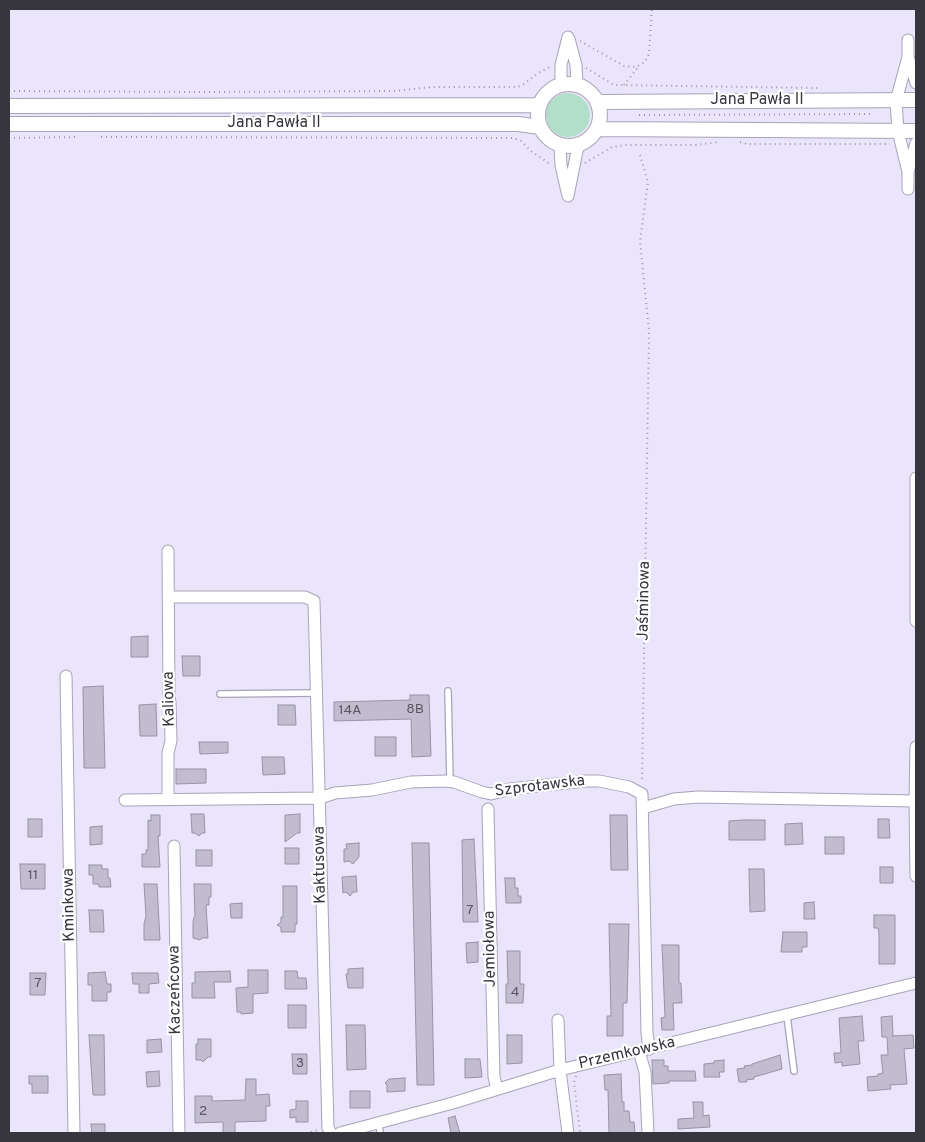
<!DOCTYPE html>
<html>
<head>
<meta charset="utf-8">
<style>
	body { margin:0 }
	#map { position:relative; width:925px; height:1142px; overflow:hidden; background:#eae5fa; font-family:Overpass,sans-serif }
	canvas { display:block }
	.frame { position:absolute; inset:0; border:10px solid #37353d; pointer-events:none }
</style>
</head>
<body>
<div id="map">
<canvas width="925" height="1142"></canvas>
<div class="frame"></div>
</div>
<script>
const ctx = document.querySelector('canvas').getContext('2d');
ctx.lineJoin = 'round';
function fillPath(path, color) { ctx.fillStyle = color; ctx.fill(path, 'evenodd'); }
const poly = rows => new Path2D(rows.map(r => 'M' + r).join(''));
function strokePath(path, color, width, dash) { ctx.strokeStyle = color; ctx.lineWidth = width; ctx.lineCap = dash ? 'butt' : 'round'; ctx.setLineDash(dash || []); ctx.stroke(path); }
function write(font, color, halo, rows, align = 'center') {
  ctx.font = font + ' Overpass,sans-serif'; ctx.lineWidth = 4.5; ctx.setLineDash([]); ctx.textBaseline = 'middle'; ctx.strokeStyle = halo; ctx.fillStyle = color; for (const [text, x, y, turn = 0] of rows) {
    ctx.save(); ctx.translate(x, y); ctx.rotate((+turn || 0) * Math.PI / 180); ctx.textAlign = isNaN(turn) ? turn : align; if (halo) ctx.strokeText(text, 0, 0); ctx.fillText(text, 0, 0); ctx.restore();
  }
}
fillPath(poly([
	'546 115a22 22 0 1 1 44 0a22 22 0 1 1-44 0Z'
]), '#b1dfc9');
const building = poly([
	[148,636,148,657,131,657,131,637,148,636],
	[182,656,200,656,200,676,183,676,182,656],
	[103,686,105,768,84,768,83,687,103,686],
	[410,695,429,695,431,756,412,757,411,719,334,721,334,702,410,700,410,695],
	[156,704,157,736,140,736,139,705,156,704],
	[278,705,295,705,296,725,278,725,278,705],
	[375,737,396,737,396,756,375,756,375,737],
	[199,742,228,742,228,753,200,754,199,742],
	[262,757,284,757,285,774,263,775,262,757],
	[176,769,206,769,206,783,176,784,176,769],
	[191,814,204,814,205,833,202,833,199,836,195,833,192,833,191,814],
	[300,814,300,833,297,833,285,842,285,815,300,814],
	[151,815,160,815,160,836,158,836,160,867,142,867,142,854,146,854,146,850,148,850,148,820,151,821,151,815],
	[610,815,627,815,628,870,611,870,610,815],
	[28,819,42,819,42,837,28,837,28,819],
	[878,819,889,819,890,838,878,838,878,819],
	[744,820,765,820,765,840,729,840,729,821,744,820],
	[802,823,803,844,785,845,785,824,802,823],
	[102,826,102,844,90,845,90,827,102,826],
	[825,837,844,837,844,854,825,854,825,837],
	[474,839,478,922,463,922,462,840,474,839],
	[359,843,359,857,353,864,349,861,344,862,344,849,347,849,346,844,359,843],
	[412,843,429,843,434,1085,417,1085,412,843],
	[285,848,299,848,299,864,285,864,285,848],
	[196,850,212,850,212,866,196,866,196,850],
	[20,864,45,864,45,889,21,889,20,864],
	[89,865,102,865,102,869,108,869,108,878,110,878,111,887,99,887,99,884,93,884,93,875,89,875,89,865],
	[880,867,893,867,893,883,880,883,880,867],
	[749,869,764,869,765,911,750,912,749,869],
	[356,876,357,892,353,892,350,896,346,892,343,893,342,877,356,876],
	[505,878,515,878,515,888,518,888,518,896,521,896,521,903,506,903,505,878],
	[144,884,157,884,160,940,144,940,144,924,146,916,144,884],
	[194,884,211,884,211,897,209,897,209,905,206,905,208,938,202,938,200,940,193,938,193,922,194,917,195,917,194,884],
	[283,886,297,886,297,924,295,924,295,932,281,932,281,927,277,925,281,922,281,917,283,917,283,886],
	[814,902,815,919,804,919,804,903,814,902],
	[242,903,242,918,231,918,230,904,242,903],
	[89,910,103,910,104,932,90,932,89,910],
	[874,915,895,915,895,964,879,964,879,933,878,928,874,928,874,915],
	[609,924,629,924,627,1003,623,1003,623,1036,607,1036,607,1016,611,1016,609,924],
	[783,932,807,932,807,947,802,947,802,952,781,952,783,932],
	[478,942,478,962,467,963,466,943,478,942],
	[662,945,679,945,679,983,681,983,682,1003,673,1003,674,1030,662,1030,661,1018,665,1017,662,945],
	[507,951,520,951,520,984,524,984,523,1003,506,1003,506,984,508,984,507,951],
	[363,968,363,988,348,988,346,974,348,974,348,969,363,968],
	[248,970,268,970,268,993,253,994,253,1013,241,1014,241,1012,237,1012,236,988,248,987,248,970],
	[230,971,231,982,214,982,215,998,192,998,192,983,195,983,195,972,230,971],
	[285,971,297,971,298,978,306,978,307,989,285,989,285,971],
	[105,972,107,984,111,984,111,992,107,992,107,1001,92,1001,92,985,88,985,88,973,105,972],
	[30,973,46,973,45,995,30,995,30,973],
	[132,973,158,973,159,983,149,984,149,993,139,993,139,984,133,984,132,973],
	[288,1005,306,1005,306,1028,288,1028,288,1005],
	[862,1016,864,1041,858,1041,860,1064,842,1066,842,1062,835,1063,834,1053,841,1053,839,1018,862,1016],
	[892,1016,893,1036,892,1036,913,1035,914,1048,904,1049,907,1084,890,1085,891,1089,868,1091,867,1077,878,1076,878,1074,883,1073,881,1055,888,1055,887,1037,882,1037,881,1017,892,1016],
	[346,1025,365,1025,366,1069,347,1070,346,1025],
	[89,1035,104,1035,105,1095,93,1095,89,1035],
	[507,1035,522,1035,522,1063,507,1064,507,1035],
	[161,1039,162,1052,147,1053,147,1040,161,1039],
	[198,1039,211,1039,211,1057,208,1057,203,1062,201,1060,196,1060,196,1044,198,1044,198,1039],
	[292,1054,307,1054,307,1074,293,1074,292,1054],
	[780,1055,782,1069,754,1077,754,1079,746,1080,747,1082,739,1082,737,1069,745,1068,744,1066,752,1065,752,1064,780,1055],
	[465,1059,480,1059,482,1077,465,1078,465,1059],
	[652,1060,664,1060,664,1066,668,1066,668,1071,695,1071,696,1081,669,1081,669,1083,653,1084,652,1060],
	[724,1060,724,1072,719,1072,720,1077,704,1077,704,1064,714,1063,714,1061,724,1060],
	[159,1071,160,1086,147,1087,146,1072,159,1071],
	[621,1074,622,1102,624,1102,624,1111,629,1111,630,1122,634,1122,635,1133,609,1133,608,1090,605,1090,604,1075,621,1074],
	[29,1076,48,1076,48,1093,32,1093,32,1084,29,1084,29,1076],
	[405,1078,405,1091,387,1092,387,1085,385,1083,389,1079,405,1078],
	[246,1079,256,1079,256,1095,269,1094,270,1106,266,1106,266,1121,235,1122,235,1133,223,1133,223,1122,195,1123,195,1096,212,1096,212,1101,245,1100,246,1079],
	[350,1091,370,1091,370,1108,350,1108,350,1091],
	[296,1101,308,1101,308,1122,296,1122,296,1117,290,1118,290,1110,296,1109,296,1101],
	[693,1102,703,1102,703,1116,709,1115,710,1127,678,1129,678,1119,694,1118,693,1102],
	[455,1116,460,1133,451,1133,448,1118,455,1116],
	[91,1124,105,1124,105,1133,92,1133,91,1124]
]);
fillPath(building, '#c1bcd0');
strokePath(building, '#9792a5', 1);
const service = poly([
	[448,691,450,781],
	[220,694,316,693],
	[787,1016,794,1071],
	[379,1122,380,1133]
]);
const minor = poly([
	[569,39,576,65,577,85],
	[908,40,908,57,916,83],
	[561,85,561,65,568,37],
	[560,146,561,165,567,192],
	[908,172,916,143],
	[908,189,908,172,898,131,896,101,908,57],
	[568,196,578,146],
	[916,478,916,621],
	[169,597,305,597,314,601,328,1128,331,1133],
	[66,676,74,1133],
	[916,747,915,801,916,876],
	[168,799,168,753,171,741,170,703,169,694,168,551],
	[125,800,320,798,335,793,372,790,411,782,446,781,454,782,482,792,491,794,510,789,585,781,599,781,629,787,642,794,647,1033,649,1049],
	[643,808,674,799,698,797,915,801],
	[488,809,494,1077,497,1089],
	[174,846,179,1133],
	[558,1020,560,1070,568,1133],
	[639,1051,645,1072,648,1133],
	[340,1133,453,1103,560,1070,916,983]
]);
const tertiary = poly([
	'538 115a31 31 0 1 1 62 0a31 31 0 1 1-62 0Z',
	[597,102,916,100],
	[9,106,540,105],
	[9,124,518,124,540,127],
	[597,129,916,131]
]);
strokePath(service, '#a8a3b7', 8);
strokePath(minor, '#a8a3b7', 13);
strokePath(tertiary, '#a8a3b7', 16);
strokePath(poly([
	[580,41,624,66,636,67,645,62,649,54,652,9],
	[586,68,614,85,819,88],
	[624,85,639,66],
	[9,91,203,92,395,91,431,87,518,87,524,84,538,73,550,67],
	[639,115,871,114],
	[101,137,514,138,521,141,531,151,550,164],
	[9,138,79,137],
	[740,142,747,144,890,144],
	[640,155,648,182,640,241,649,331,642,782],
	[585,163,612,147,625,145,696,145,718,142],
	[576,1076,574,1082,580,1133],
	[306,1133,319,1130]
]), '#9b97a6', 2, [1, 4]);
strokePath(service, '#fff', 5.5);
strokePath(minor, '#fff', 11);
strokePath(tertiary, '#fff', 14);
write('14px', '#5a5762', null, [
	["8B",415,710],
	["14A",350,711],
	["11",33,876],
	["7",470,911],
	["7",38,984],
	["4",515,993],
	["3",300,1064],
	["2",203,1112]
]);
write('16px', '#37353d', '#fff', [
	["Jana Pawła II",757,101],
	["Jana Pawła II",274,124],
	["Jaśminowa",645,601,-89],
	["Kaliowa",170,699,-91],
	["Szprotawska",540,787,-7],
	["Kaktusowa",321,865,-91],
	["Kminkowa",70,905,-91],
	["Jemiołowa",491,949,-91],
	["Kaczeńcowa",176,990,-91],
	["Przemkowska",627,1054,-13]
]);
</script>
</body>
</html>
